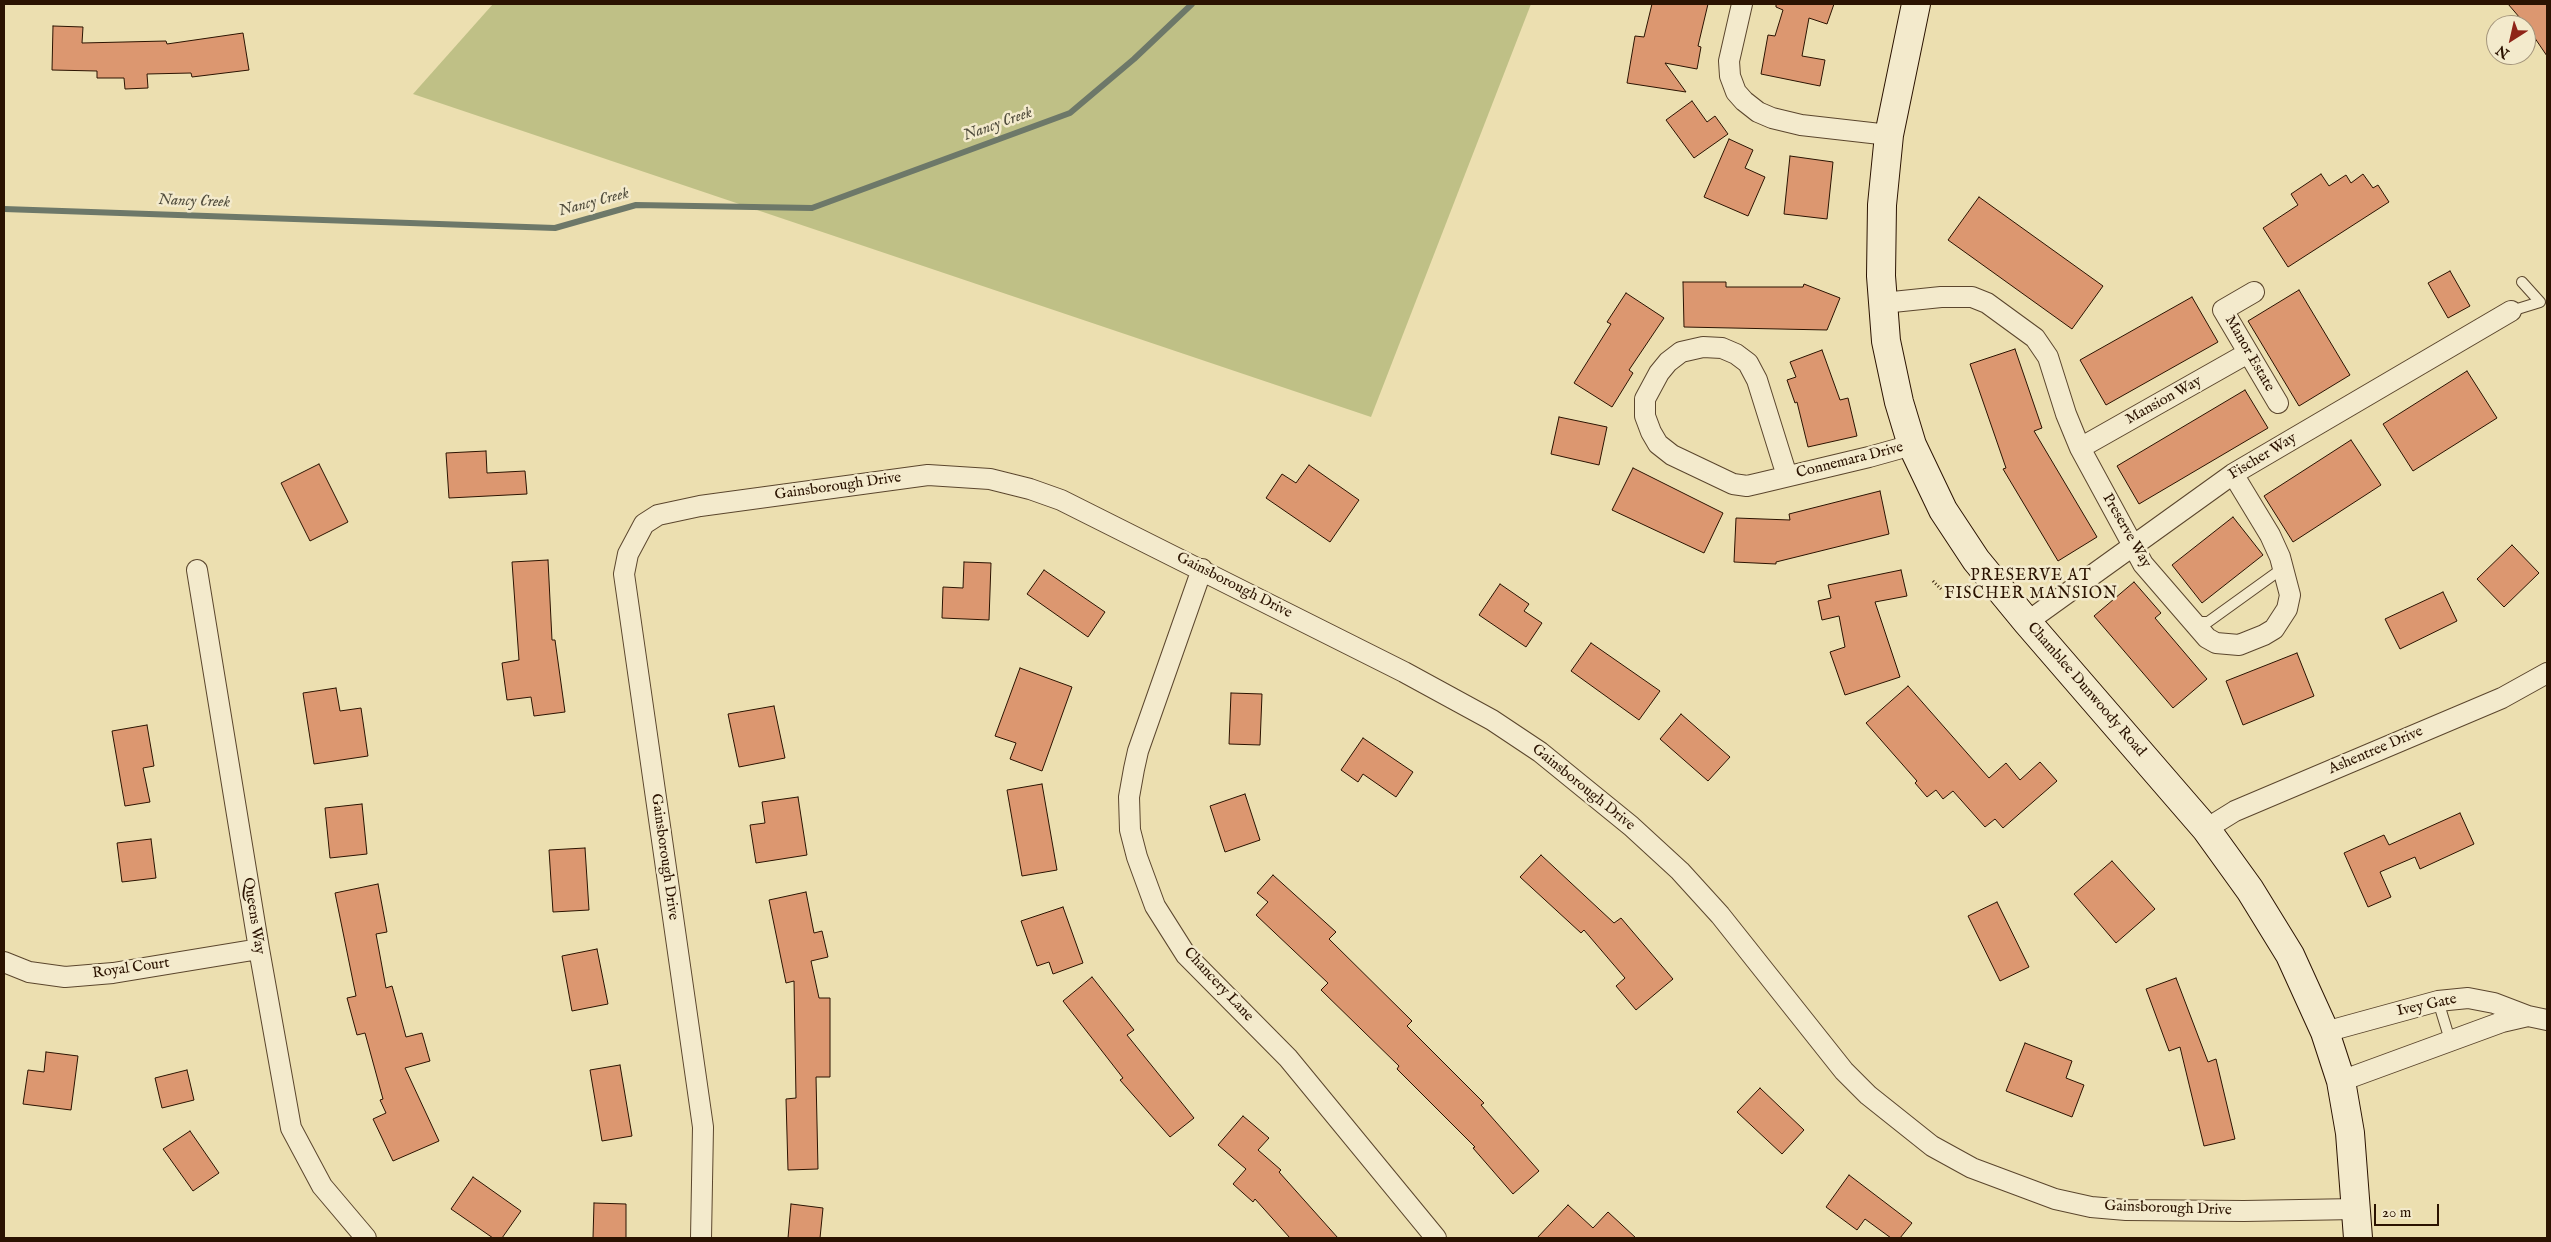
<!DOCTYPE html>
<html>
<head>
<meta charset="utf-8">
<style>
	body { margin:0 }
	#map { position:relative; width:2551px; height:1242px; overflow:hidden; background:#ecdfb0; font-family:"IM FELL English",serif }
	canvas { display:block }
	.frame { position:absolute; inset:0; border:5px solid #2b1301; pointer-events:none }
	.north { position:absolute; left:2486px; top:15px; width:50px; height:50px; box-sizing:border-box; background:#f3eacc; border:1px solid #a3947b; border-radius:50%; rotate:215deg; font-size:14px; font-weight:700; line-height:20px; text-align:center; color:#2b1301 }
	.north::after { content:''; display:block; margin:auto; width:18px; height:22px; background:#8f2418; clip-path:polygon(50% 0,100% 100%,50% 72%,0 100%) }
	.scale { position:absolute; left:2374px; top:1204px; width:65px; height:22px; box-sizing:border-box; border:2px solid #2b1301; border-top:0; padding-left:6px; font-size:15px; line-height:18px; white-space:nowrap; color:#2b1301; -webkit-text-stroke:4px #f3eacc; paint-order:stroke }
</style>
</head>
<body>
<div id="map">
<canvas width="2551" height="1242"></canvas>
<div class="frame"></div>
<div class="north">N</div>
<div class="scale">20 m</div>
</div>
<script>
const ctx = document.querySelector('canvas').getContext('2d');
ctx.lineJoin = 'round';
function fillPath(path, color) { ctx.fillStyle = color; ctx.fill(path, 'evenodd'); }
const poly = rows => new Path2D(rows.map(r => 'M' + r).join(''));
function strokePath(path, color, width, dash) { ctx.strokeStyle = color; ctx.lineWidth = width; ctx.lineCap = dash ? 'butt' : 'round'; ctx.setLineDash(dash || []); ctx.stroke(path); }
function write(font, color, halo, rows, align = 'center') {
  ctx.font = font + ' "IM FELL English",serif'; ctx.lineWidth = 5; ctx.setLineDash([]); ctx.textBaseline = 'middle'; ctx.strokeStyle = halo; ctx.fillStyle = color; for (const [text, x, y, turn = 0] of rows) {
    ctx.save(); ctx.translate(x, y); ctx.rotate((+turn || 0) * Math.PI / 180); ctx.textAlign = isNaN(turn) ? turn : align; if (halo) ctx.strokeText(text, 0, 0); ctx.fillText(text, 0, 0); ctx.restore();
  }
}
fillPath(poly([
	[493,4,1531,4,1371,417,413,94]
]), '#bfc086');
strokePath(poly([
	[4,209,555,228,636,205,812,208,1070,113,1134,59,1192,4]
]), '#6d7869', 6);
const building = poly([
	[1652,4,1708,4,1698,46,1701,47,1697,69,1665,63,1686,92,1627,83,1635,36,1644,37,1652,4],
	[1776,4,1834,4,1827,24,1809,18,1802,56,1825,60,1820,86,1761,74,1768,35,1775,36,1783,10,1776,7,1776,4],
	[2508,4,2547,4,2547,56,2526,25,2508,4],
	[53,26,83,27,82,43,166,41,167,44,243,33,249,70,192,77,191,73,147,74,148,88,125,89,124,78,97,78,97,71,52,70,53,26],
	[1692,101,1707,122,1715,116,1728,134,1694,158,1666,120,1692,101],
	[1729,139,1753,150,1745,168,1765,177,1748,216,1704,197,1729,139],
	[1790,156,1833,162,1827,219,1784,214,1790,156],
	[2321,174,2329,186,2346,175,2351,183,2363,174,2373,188,2378,185,2389,202,2288,267,2263,228,2298,205,2291,194,2321,174],
	[1979,197,2103,286,2072,329,1948,240,1979,197],
	[2450,271,2470,306,2448,318,2428,283,2450,271],
	[1683,282,1726,282,1726,287,1803,287,1804,284,1840,298,1827,330,1684,327,1683,282],
	[2299,290,2350,375,2299,406,2248,321,2299,290],
	[1626,293,1664,318,1629,370,1633,373,1612,407,1574,383,1611,324,1607,322,1626,293],
	[2192,297,2218,342,2106,405,2080,360,2192,297],
	[2015,349,2042,428,2034,431,2097,537,2058,561,2003,469,2006,468,1970,364,2015,349],
	[1822,350,1840,400,1848,398,1857,436,1808,447,1797,402,1795,403,1787,380,1796,377,1790,362,1822,350],
	[2467,371,2497,418,2413,471,2383,424,2467,371],
	[2245,390,2268,428,2139,504,2117,466,2245,390],
	[1559,417,1607,427,1599,465,1551,454,1559,417],
	[2351,440,2381,485,2293,542,2264,496,2351,440],
	[486,451,487,473,525,471,527,494,449,498,446,453,486,451],
	[319,464,348,522,310,541,281,483,319,464],
	[1309,465,1359,500,1330,542,1266,498,1282,474,1296,483,1309,465],
	[1633,468,1723,513,1704,553,1612,510,1633,468],
	[1880,491,1889,534,1776,562,1776,564,1734,562,1736,518,1790,520,1789,514,1880,491],
	[2233,517,2263,555,2202,603,2172,565,2233,517],
	[2512,545,2539,573,2504,607,2477,579,2512,545],
	[548,560,552,640,555,640,565,712,534,716,531,697,507,700,502,663,519,660,512,562,548,560],
	[964,562,991,563,989,620,942,618,943,587,963,588,964,562],
	[1044,570,1105,612,1088,637,1027,594,1044,570],
	[1901,570,1907,596,1875,602,1900,677,1845,695,1830,652,1845,647,1839,616,1822,620,1818,601,1831,598,1828,585,1901,570],
	[2134,582,2161,613,2155,618,2207,679,2173,708,2094,616,2134,582],
	[1500,584,1529,604,1524,611,1542,623,1526,647,1479,615,1500,584],
	[2443,592,2457,621,2400,649,2385,619,2443,592],
	[1591,643,1660,691,1639,720,1571,671,1591,643],
	[2297,653,2314,696,2243,725,2226,681,2297,653],
	[1020,668,1072,687,1042,771,1010,759,1016,743,995,736,1020,668],
	[1908,686,1989,778,2006,763,2020,780,2040,762,2057,781,2003,828,1995,819,1985,827,1953,791,1943,799,1936,790,1927,797,1915,783,1917,781,1866,723,1908,686],
	[336,688,340,711,361,708,368,756,314,764,303,693,336,688],
	[1231,693,1262,694,1260,745,1229,744,1231,693],
	[774,706,785,758,739,767,728,714,774,706],
	[1681,714,1730,757,1708,781,1660,739,1681,714],
	[147,725,154,766,143,768,150,802,125,806,112,731,147,725],
	[1363,738,1413,772,1396,797,1363,774,1358,782,1341,770,1363,738],
	[1042,784,1057,870,1022,876,1007,790,1042,784],
	[1245,794,1260,840,1225,852,1210,806,1245,794],
	[798,797,807,855,756,863,750,825,765,823,762,802,798,797],
	[362,804,367,854,330,858,325,808,362,804],
	[2460,813,2474,844,2420,869,2415,857,2380,872,2391,897,2368,907,2344,853,2384,835,2389,845,2460,813],
	[151,839,156,878,122,882,117,843,151,839],
	[585,848,589,910,553,912,549,850,585,848],
	[1541,855,1614,923,1621,918,1673,979,1636,1010,1616,986,1625,978,1584,930,1581,933,1520,877,1541,855],
	[2112,861,2155,909,2116,943,2074,894,2112,861],
	[1273,875,1336,932,1329,939,1412,1021,1407,1026,1484,1103,1481,1105,1539,1171,1513,1194,1473,1148,1475,1147,1397,1069,1399,1066,1321,990,1328,983,1256,915,1268,902,1257,893,1273,875],
	[378,884,387,932,376,934,386,988,392,986,406,1037,422,1033,430,1061,405,1068,439,1141,393,1161,373,1119,386,1113,380,1100,383,1099,365,1033,357,1035,347,998,356,996,335,893,378,884],
	[806,892,814,933,822,931,828,957,811,961,819,998,830,998,830,1077,816,1077,818,1169,788,1170,786,1099,796,1098,794,981,786,983,769,900,806,892],
	[1997,902,2029,967,2000,981,1968,916,1997,902],
	[1063,907,1083,963,1053,974,1049,962,1037,966,1021,921,1063,907],
	[597,949,608,1004,572,1011,562,956,597,949],
	[1092,977,1134,1030,1127,1035,1194,1118,1170,1137,1120,1080,1123,1078,1063,1001,1092,977],
	[2176,978,2208,1062,2216,1059,2235,1139,2204,1146,2180,1047,2169,1051,2146,989,2176,978],
	[2025,1043,2072,1061,2066,1078,2084,1085,2072,1117,2006,1091,2025,1043],
	[46,1052,78,1056,71,1110,23,1104,28,1070,44,1072,46,1052],
	[620,1065,632,1136,602,1141,590,1070,620,1065],
	[187,1070,194,1100,162,1108,155,1078,187,1070],
	[1760,1088,1804,1130,1782,1154,1737,1112,1760,1088],
	[1243,1116,1269,1138,1258,1150,1281,1170,1279,1172,1338,1238,1290,1238,1255,1199,1253,1202,1233,1184,1246,1169,1218,1145,1243,1116],
	[190,1131,219,1173,193,1191,163,1149,190,1131],
	[1849,1175,1912,1223,1900,1238,1891,1238,1865,1219,1857,1230,1826,1207,1849,1175],
	[473,1177,521,1211,502,1238,493,1238,451,1209,473,1177],
	[594,1203,626,1204,626,1238,593,1238,594,1203],
	[791,1204,823,1208,820,1238,788,1238,791,1204],
	[1568,1205,1593,1228,1608,1212,1636,1238,1537,1238,1568,1205]
]);
fillPath(building, '#dc9770');
strokePath(building, '#2b1301', 1);
const lane = poly([
	[2511,311,2540,302,2522,282],
	[2195,622,2208,622,2283,568],
	[2438,1001,2450,1040]
]);
const street = poly([
	[1742,4,1729,61,1730,76,1736,92,1744,101,1758,112,1772,118,1801,125,1889,135],
	[2254,292,2223,310,2278,403],
	[1883,303,1941,297,1972,297,1987,303,2035,338,2048,357,2066,414,2080,448,2143,564,2207,638,2216,643,2239,645,2264,635,2274,629,2287,609,2290,595,2280,557,2270,535,2233,474],
	[2080,448,2248,353],
	[1787,476,1757,380,1748,363,1736,354,1722,348,1703,347,1681,352,1668,362,1659,373,1645,399,1645,416,1651,432,1658,444,1672,455,1733,484,1747,486,1760,483,1869,457,1912,445],
	[1202,569,1138,751,1134,769,1129,797,1130,830,1137,857,1155,906,1186,955,1288,1058,1436,1238],
	[197,570,259,949,291,1128,322,1186,366,1238],
	[2027,622,2233,474,2511,311],
	[2206,829,2235,811,2502,698,2547,673],
	[4,962,29,972,65,977,113,973,259,949],
	[2325,1032,2438,1001,2468,998,2494,1003,2528,1016,2547,1020],
	[2341,1081,2502,1022,2528,1016],
	[701,1238,703,1127,624,574,628,554,644,524,658,515,700,506,928,475,990,479,1030,489,1061,500,1404,672,1492,720,1540,752,1631,826,1680,871,1720,915,1844,1071,1868,1095,1932,1146,1972,1168,2055,1199,2091,1207,2126,1210,2244,1211,2356,1209]
]);
const secondary = poly([
	[1916,4,1889,135,1882,205,1881,276,1886,341,1899,402,1912,445,1943,510,1976,560,2027,622,2206,829,2250,890,2290,955,2325,1032,2341,1081,2350,1133,2358,1238]
]);
strokePath(lane, '#5b462d', 12);
strokePath(street, '#5b462d', 22);
strokePath(secondary, '#2b1301', 30);
strokePath(poly([
	[1933,581,1941,589]
]), '#2b1301', 3, [1, 2.5]);
strokePath(lane, '#f3eacc', 10);
strokePath(street, '#f3eacc', 20);
strokePath(secondary, '#f3eacc', 28);
write('15px', '#2b1301', '#f3eacc', [
	["Manor Estate",2249,354,60],
	["Mansion Way",2164,401,-29],
	["Fischer Way",2263,457,-31],
	["Connemara Drive",1850,461,-14],
	["Gainsborough Drive",838,487,-8],
	["Preserve Way",2126,531,60],
	["Gainsborough Drive",1234,586,27],
	["Chamblee Dunwoody Road",2086,690,49],
	["Ashentree Drive",2376,751,-23],
	["Gainsborough Drive",1583,788,39],
	["Gainsborough Drive",664,857,82],
	["Queens Way",253,916,81],
	["Royal Court",131,969,-8],
	["Chancery Lane",1218,985,47],
	["Ivey Gate",2427,1006,-12],
	["Gainsborough Drive",2168,1209,2]
]);
write('italic 16px', '#524e3e', '#f3eacc', [
	["Nancy Creek",998,125,-20],
	["Nancy Creek",194,202,2],
	["Nancy Creek",594,203,-15]
]);
ctx.letterSpacing = '1px';
write('16px', '#2b1301', '#f3eacc', [
	["PRESERVE AT",2031,577],
	["FISCHER MANSION",2031,595]
]);
ctx.letterSpacing = '0px';
</script>
</body>
</html>
